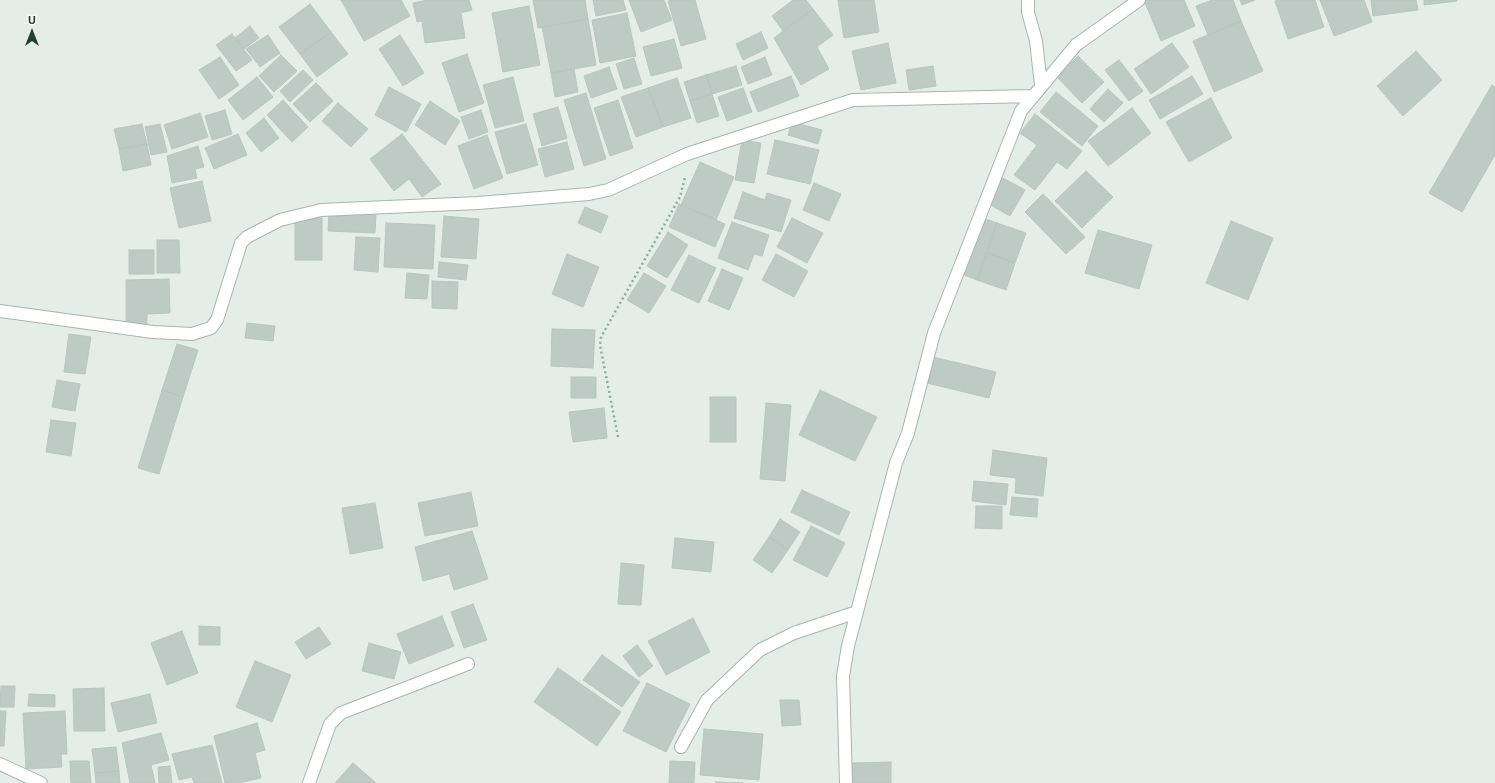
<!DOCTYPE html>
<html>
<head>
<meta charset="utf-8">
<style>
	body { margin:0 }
	#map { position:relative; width:1495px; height:783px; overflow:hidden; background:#e5ede9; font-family:"Noto Sans",sans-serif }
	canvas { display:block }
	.north { position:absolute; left:12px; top:12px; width:40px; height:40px; -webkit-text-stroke:3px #f6faf7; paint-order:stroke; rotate:0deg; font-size:11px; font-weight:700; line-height:16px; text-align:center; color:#263d35 }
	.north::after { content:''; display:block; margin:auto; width:14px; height:18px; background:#263d35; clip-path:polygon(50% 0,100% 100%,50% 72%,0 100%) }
</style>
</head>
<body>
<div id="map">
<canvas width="1495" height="783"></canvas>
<div class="north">U</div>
</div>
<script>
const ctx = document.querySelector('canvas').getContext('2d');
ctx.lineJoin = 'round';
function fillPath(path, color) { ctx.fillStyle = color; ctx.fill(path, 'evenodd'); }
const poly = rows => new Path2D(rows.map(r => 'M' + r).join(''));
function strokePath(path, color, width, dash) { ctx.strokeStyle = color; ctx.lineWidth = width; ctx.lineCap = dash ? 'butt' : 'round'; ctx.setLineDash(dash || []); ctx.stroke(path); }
const building = poly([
	[341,0,401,0,410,16,364,41,341,0],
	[428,0,469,0,472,10,461,13,465,38,425,43,422,21,417,22,413,3,428,0],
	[533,0,585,0,588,19,538,28,533,0],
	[593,0,623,0,626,10,596,16,593,0],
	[629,0,664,0,672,20,641,32,629,0],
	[672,0,695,0,706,39,681,46,668,1,672,0],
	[793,0,806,0,813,9,783,31,772,16,793,0],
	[838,0,874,0,879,32,844,38,838,0],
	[1144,0,1184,0,1195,26,1161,41,1144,0],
	[1212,0,1233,0,1241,21,1208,35,1196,6,1212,0],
	[1240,0,1255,0,1242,5,1240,0],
	[1279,0,1315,0,1324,27,1288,39,1275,1,1279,0],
	[1320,0,1364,0,1372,22,1334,36,1320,0],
	[1371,0,1416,0,1418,10,1373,16,1371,0],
	[1424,0,1457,0,1457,1,1424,5,1424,0],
	[310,4,331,32,300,54,279,27,310,4],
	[529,6,540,65,503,72,492,13,529,6],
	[813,9,833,35,817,47,829,69,801,85,774,38,813,9],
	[627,13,636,56,600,63,592,20,627,13],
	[588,19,596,65,551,73,542,27,588,19],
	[1241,21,1263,71,1214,92,1193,41,1241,21],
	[250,26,259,38,244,49,235,38,250,26],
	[331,32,348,54,317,77,300,54,331,32],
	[761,32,768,48,743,60,736,44,761,32],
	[232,34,252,60,236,71,216,45,232,34],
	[268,35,280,53,260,67,246,49,268,35],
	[400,35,424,73,403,86,379,49,400,35],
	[674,39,682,68,651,76,643,47,674,39],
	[888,43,896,83,861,90,852,51,888,43],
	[1172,43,1189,67,1151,94,1134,69,1172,43],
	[1416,51,1442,80,1403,116,1377,86,1416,51],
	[467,54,484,103,459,112,442,63,467,54],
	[281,55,297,71,274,92,259,76,281,55],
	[1078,56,1104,82,1082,103,1057,77,1078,56],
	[220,57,239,85,219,99,199,70,220,57],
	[765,57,772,75,748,84,741,67,765,57],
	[634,58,642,84,624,89,616,64,634,58],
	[1119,60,1143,91,1129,101,1105,70,1119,60],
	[736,66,742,85,712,94,706,75,736,66],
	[933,66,936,86,909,90,906,70,933,66],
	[609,67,617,89,591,98,584,76,609,67],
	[574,69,578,92,555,97,551,73,574,69],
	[303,70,313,80,290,102,280,91,303,70],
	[706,75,712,94,690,101,684,82,706,75],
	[791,76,799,96,758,112,750,92,791,76],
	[1192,76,1203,94,1160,119,1149,100,1192,76],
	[257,77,273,97,243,120,228,100,257,77],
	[513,77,524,121,495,128,483,85,513,77],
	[677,78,691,118,663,127,648,88,677,78],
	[316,83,333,101,310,122,293,104,316,83],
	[1492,85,1495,87,1495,155,1462,212,1429,193,1492,85],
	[389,87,421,104,406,132,375,115,389,87],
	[648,88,663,127,636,137,621,97,648,88],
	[743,88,752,112,727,121,718,97,743,88],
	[1108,89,1123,103,1104,122,1090,109,1108,89],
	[1056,92,1098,126,1082,146,1040,112,1056,92],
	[586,93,606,159,584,166,564,100,586,93],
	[712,94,719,116,697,123,690,101,712,94],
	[1211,98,1232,138,1189,162,1166,122,1211,98],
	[283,100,308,127,292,142,267,115,283,100],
	[618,100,633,148,610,156,594,108,618,100],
	[430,101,460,121,445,145,415,125,430,101],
	[338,103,368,129,351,147,322,121,338,103],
	[558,107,567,138,542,146,533,114,558,107],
	[1132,108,1151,133,1108,166,1088,141,1132,108],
	[225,110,232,134,212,140,205,116,225,110],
	[481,110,488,132,469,139,461,117,481,110],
	[200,113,208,137,172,149,164,125,200,113],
	[1035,114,1082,151,1067,169,1057,162,1035,190,1014,175,1037,145,1020,133,1035,114],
	[264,118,279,138,261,152,246,133,264,118],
	[792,122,822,130,818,144,788,135,792,122],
	[142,124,147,144,119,149,114,129,142,124],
	[160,124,167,152,151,155,145,127,160,124],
	[526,124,538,165,507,174,495,132,526,124],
	[238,134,247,155,214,169,205,148,238,134],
	[402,134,441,184,422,197,409,179,394,191,370,159,402,134],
	[487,135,503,178,474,189,458,146,487,135],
	[742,140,761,143,754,183,735,180,742,140],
	[775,140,819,150,810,184,767,174,775,140],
	[567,142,574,169,545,177,538,149,567,142],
	[147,144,151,165,123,171,119,149,147,144],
	[198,146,204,167,195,169,197,178,172,183,167,156,198,146],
	[700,162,734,177,716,220,681,205,700,162],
	[1086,171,1113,197,1082,228,1055,201,1086,171],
	[1001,177,1025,190,1010,216,987,203,1001,177],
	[202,181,211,221,179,228,170,188,202,181],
	[814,183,841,194,829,221,803,210,814,183],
	[743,192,765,200,767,193,791,200,781,232,734,218,743,192],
	[1043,194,1085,237,1066,254,1025,212,1043,194],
	[679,204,725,224,715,247,669,227,679,204],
	[585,207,608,216,601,233,578,223,585,207],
	[329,213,376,215,375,233,328,231,329,213],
	[444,216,479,219,476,259,441,257,444,216],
	[295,218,322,218,322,260,295,260,295,218],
	[792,218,823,233,807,263,777,247,792,218],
	[982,218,997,223,977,280,962,274,982,218],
	[1231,221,1273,238,1248,300,1206,283,1231,221],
	[732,222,769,235,762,256,754,254,748,270,718,258,732,222],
	[386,223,435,225,433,269,384,267,386,223],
	[997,223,1026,233,1015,263,987,253,997,223],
	[1098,230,1152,245,1139,289,1085,273,1098,230],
	[668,232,688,245,667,278,647,266,668,232],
	[356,237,380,238,378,272,354,270,356,237],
	[157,240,179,240,180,273,157,273,157,240],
	[129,250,154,250,154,274,129,274,129,250],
	[987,253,1015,263,1006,290,977,280,987,253],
	[567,254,599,267,583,307,552,294,567,254],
	[776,254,808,271,794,297,762,280,776,254],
	[689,255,716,268,699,303,671,290,689,255],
	[439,262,468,265,466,280,438,277,439,262],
	[722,269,743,278,729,310,708,301,722,269],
	[407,273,429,275,427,299,405,298,407,273],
	[644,273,666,286,649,313,627,300,644,273],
	[169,279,170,313,147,314,147,324,126,323,126,280,169,279],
	[432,281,458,282,457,309,432,308,432,281],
	[247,323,275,326,273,341,245,338,247,323],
	[552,329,595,330,593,368,551,366,552,329],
	[69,334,91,337,85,374,64,372,69,334],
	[177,344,198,350,183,397,162,390,177,344],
	[933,357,996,372,989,398,927,383,933,357],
	[571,377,596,377,596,398,571,398,571,377],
	[57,380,80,384,75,411,52,407,57,380],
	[162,390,183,397,159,474,138,468,162,390],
	[820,390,877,417,855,461,799,435,820,390],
	[710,397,736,397,736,442,710,442,710,397],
	[766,403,791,405,785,481,760,479,766,403],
	[604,408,607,438,573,442,569,412,604,408],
	[51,420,76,423,71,456,46,452,51,420],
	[993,450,1047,458,1043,496,1015,493,1016,478,990,475,993,450],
	[974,481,1008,484,1006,505,972,501,974,481],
	[802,490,850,512,839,535,791,512,802,490],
	[471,492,478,526,425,536,418,503,471,492],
	[1012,497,1038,499,1037,517,1010,515,1012,497],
	[375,503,383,548,350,554,342,508,375,503],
	[976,506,1002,506,1002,529,975,528,976,506],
	[780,519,800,532,788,550,769,537,780,519],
	[811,526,845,543,827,577,793,560,811,526],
	[472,531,488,579,454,590,449,574,423,581,415,547,472,531],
	[769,537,788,550,772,573,753,560,769,537],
	[675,538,714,542,711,572,672,568,675,538],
	[621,563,644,565,641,605,618,604,621,563],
	[473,604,487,640,464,648,451,612,473,604],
	[442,616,454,646,409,664,397,634,442,616],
	[693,618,710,652,666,675,648,641,693,618],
	[199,626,220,627,220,645,199,645,199,626],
	[319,627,331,644,306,659,295,642,319,627],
	[182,631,198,673,167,685,151,643,182,631],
	[369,643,401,652,394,679,362,671,369,643],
	[637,645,653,666,639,677,623,656,637,645],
	[602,655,640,682,622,707,583,680,602,655],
	[255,661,291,675,272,722,236,707,255,661],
	[558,668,621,712,597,746,534,702,558,668],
	[647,683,690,704,666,752,623,731,647,683],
	[1,686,15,686,14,707,0,707,1,686],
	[104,688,105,731,74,731,73,689,104,688],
	[29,694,55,695,55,707,28,706,29,694],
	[150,694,157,723,118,732,111,703,150,694],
	[780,700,799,700,801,725,782,726,780,700],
	[0,711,6,711,4,746,0,746,0,711],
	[65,711,67,754,61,754,62,767,26,769,23,713,65,711],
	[257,723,265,750,255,753,261,778,239,783,225,783,214,736,257,723],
	[704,729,763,734,759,780,700,775,704,729],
	[161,733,169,760,151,765,155,783,130,783,122,743,161,733],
	[212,745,222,783,194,783,192,777,179,780,172,754,212,745],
	[116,747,119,771,95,773,92,749,116,747],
	[70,761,89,761,91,783,71,783,70,761],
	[670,761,695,762,694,783,669,783,670,761],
	[891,762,891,783,851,783,850,763,891,762],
	[353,763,376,783,335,783,353,763],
	[170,766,172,783,159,783,158,767,170,766],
	[119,771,120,783,96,783,95,773,119,771],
	[716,782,743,783,716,783,716,782]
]);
fillPath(building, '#becac5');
strokePath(building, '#b8c6bf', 1);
const street = poly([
	[1028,0,1028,12,1036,41,1041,85],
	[0,311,153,332,192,334,211,328,217,320,241,243,247,237,280,220,321,210,478,203,589,194,608,190,687,154,853,100,1032,96],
	[681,747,707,700,760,650,794,633,857,612],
	[0,764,41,783],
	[309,783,330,724,341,713,468,664],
	[846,783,843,676,848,646,896,463,908,433,934,333,1021,111,1076,45,1139,0]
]);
strokePath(street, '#a8b5af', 14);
strokePath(poly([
	[618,437,600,345,601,337,680,197,685,177]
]), '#89ad9f', 2.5, [2, 3]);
strokePath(street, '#fff', 12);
</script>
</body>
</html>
